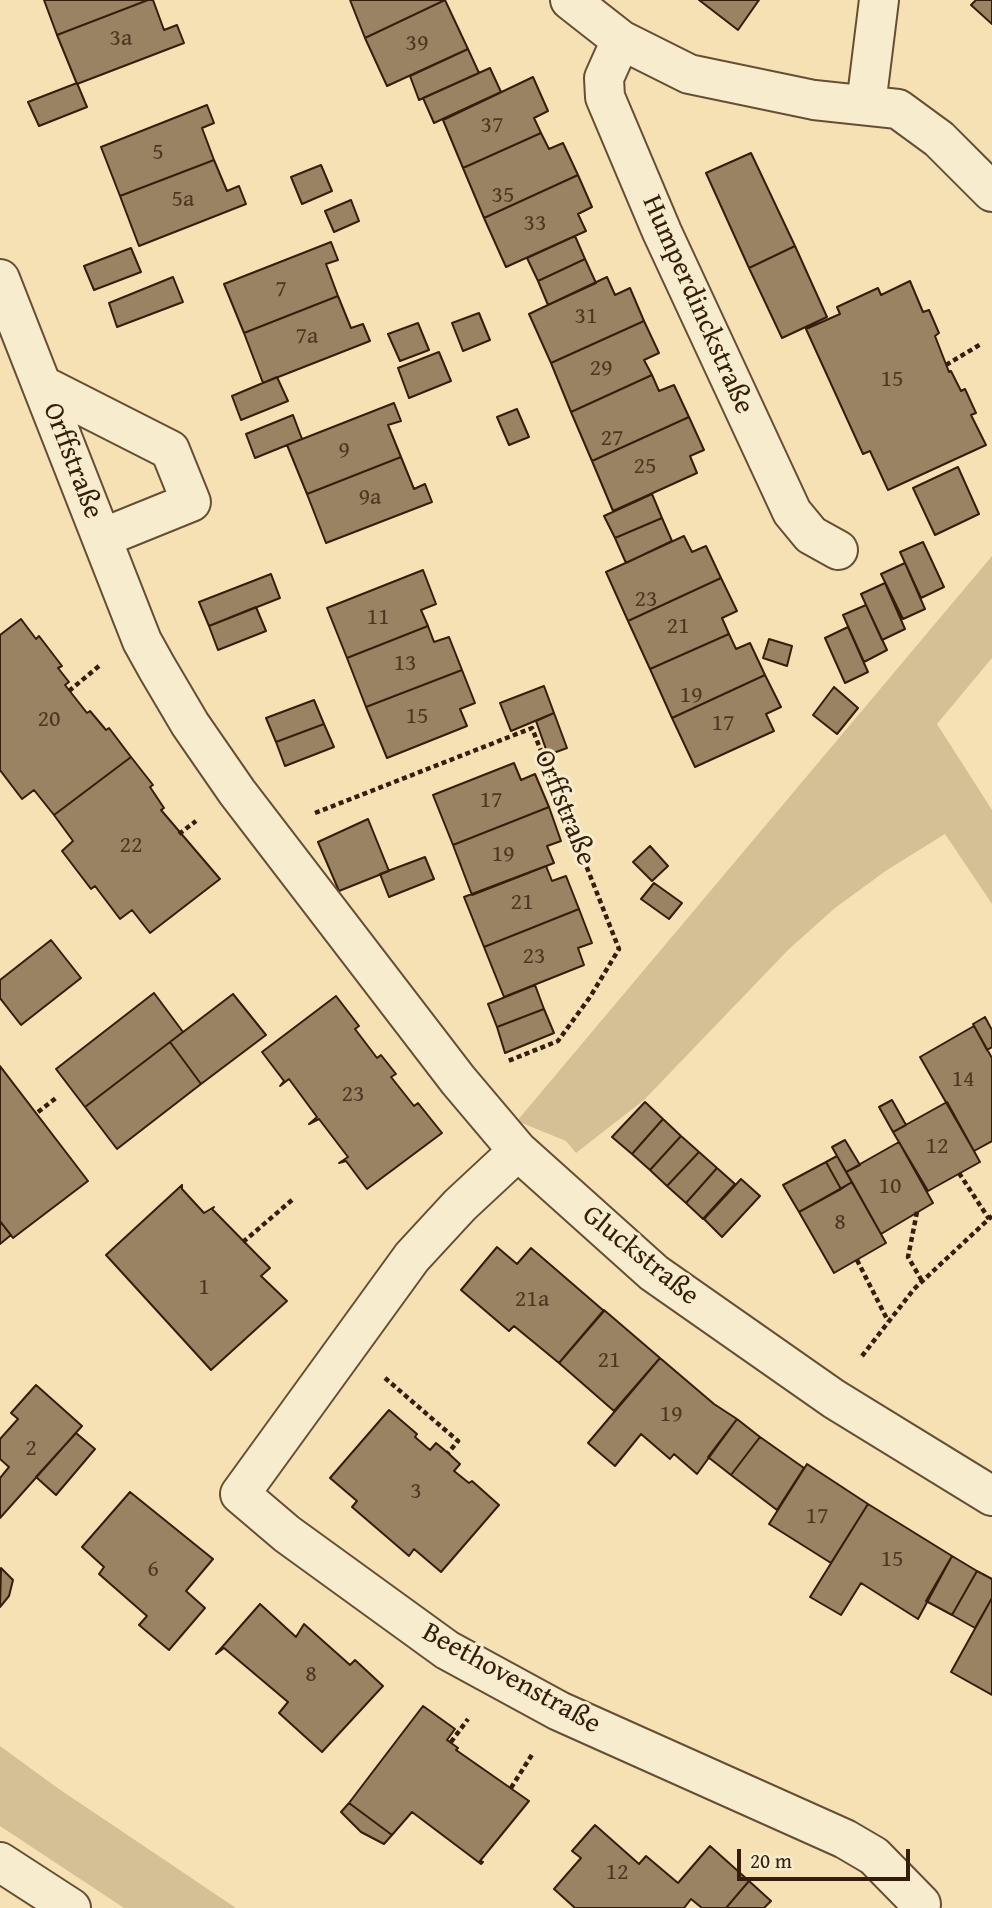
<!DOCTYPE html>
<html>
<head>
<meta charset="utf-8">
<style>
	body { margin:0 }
	#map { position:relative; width:992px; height:1908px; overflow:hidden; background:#f5e1b3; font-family:"Gentium Book Plus",serif }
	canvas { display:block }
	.scale { position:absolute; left:737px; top:1849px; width:173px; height:32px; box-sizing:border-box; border:4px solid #361d0b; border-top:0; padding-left:9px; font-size:21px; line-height:24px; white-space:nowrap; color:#361d0b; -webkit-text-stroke:5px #f8ecce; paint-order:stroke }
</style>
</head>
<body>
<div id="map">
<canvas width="992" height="1908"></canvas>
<div class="scale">20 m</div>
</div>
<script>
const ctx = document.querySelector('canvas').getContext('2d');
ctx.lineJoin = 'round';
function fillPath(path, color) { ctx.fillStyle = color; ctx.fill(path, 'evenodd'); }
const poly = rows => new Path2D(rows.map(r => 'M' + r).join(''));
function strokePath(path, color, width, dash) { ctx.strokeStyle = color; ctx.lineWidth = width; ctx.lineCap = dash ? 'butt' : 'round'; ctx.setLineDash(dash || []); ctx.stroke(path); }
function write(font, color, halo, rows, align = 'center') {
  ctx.font = font + ' "Gentium Book Plus",serif'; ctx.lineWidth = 6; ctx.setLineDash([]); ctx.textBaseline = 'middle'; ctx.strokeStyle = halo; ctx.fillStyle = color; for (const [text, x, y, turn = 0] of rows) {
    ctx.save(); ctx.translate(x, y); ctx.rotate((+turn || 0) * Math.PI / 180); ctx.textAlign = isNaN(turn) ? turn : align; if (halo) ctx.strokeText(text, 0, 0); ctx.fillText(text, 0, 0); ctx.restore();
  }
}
fillPath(poly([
	[992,556,992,658,937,724,992,810,992,904,945,834,887,870,835,908,789,949,644,1100,576,1153,566,1141,517,1121],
	[0,1746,59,1789,236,1908,124,1908,0,1826]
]), '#d5c096');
const building = poly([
	[44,0,148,0,57,35,44,0],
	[148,0,153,0,164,30,177,25,184,43,77,84,57,35,148,0],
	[350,0,445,0,365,38,350,0],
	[445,0,468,49,387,86,365,38,445,0],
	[699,0,759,0,738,30,699,0],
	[976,0,992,0,992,24,971,5,976,0],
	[468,49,479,73,419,100,410,76,468,49],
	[490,68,501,92,434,123,423,98,490,68],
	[533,77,548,111,534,118,541,133,463,168,443,120,533,77],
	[77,83,87,107,39,126,28,102,77,83],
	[207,105,214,123,202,128,214,160,120,196,101,147,207,105],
	[541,133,549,149,563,143,578,175,484,218,463,168,541,133],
	[751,153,795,246,749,268,706,173,751,153],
	[214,160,227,191,239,186,246,204,139,246,120,196,214,160],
	[321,165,332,191,302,204,291,177,321,165],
	[578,175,592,207,578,214,586,231,506,267,484,218,578,175],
	[351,200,359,221,334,232,325,211,351,200],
	[575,236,585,259,538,281,527,258,575,236],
	[331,242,338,260,326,264,338,296,244,333,224,284,331,242],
	[795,246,827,317,782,338,749,268,795,246],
	[131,248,141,272,94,290,84,266,131,248],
	[585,259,596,283,548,305,538,281,585,259],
	[173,277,183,302,117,327,109,303,173,277],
	[607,277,615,295,630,288,644,321,551,363,529,314,607,277],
	[910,281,923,312,929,310,939,333,935,336,949,372,951,371,961,391,965,389,976,413,971,415,986,445,888,490,870,451,863,454,806,329,840,314,837,307,878,288,881,295,910,281],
	[338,296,351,328,363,324,370,341,263,383,244,333,338,296],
	[479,313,490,340,463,351,452,323,479,313],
	[644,321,659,353,644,360,652,375,571,412,551,363,644,321],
	[418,323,429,350,400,361,388,334,418,323],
	[439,352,451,381,409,398,398,368,439,352],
	[652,375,659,391,674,385,689,417,592,461,571,412,652,375],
	[277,377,288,401,241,420,232,396,277,377],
	[394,403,401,421,388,425,401,457,307,494,287,445,394,403],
	[517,409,529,437,509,445,497,417,517,409],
	[293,415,302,439,255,458,246,434,293,415],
	[689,417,704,450,690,456,697,473,613,511,592,461,689,417],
	[401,457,414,489,425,484,432,502,326,543,307,494,401,457],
	[958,467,979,514,935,535,913,488,958,467],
	[652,494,662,518,615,538,604,516,652,494],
	[662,518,672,541,626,563,615,538,662,518],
	[684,536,692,552,706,546,721,578,628,621,606,572,684,536],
	[923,542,944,587,921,598,900,552,923,542],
	[905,563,925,609,903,619,881,574,905,563],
	[423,570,436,604,421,610,428,626,347,658,327,608,423,570],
	[271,574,280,598,209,626,199,602,271,574],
	[721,578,737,611,722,618,729,634,650,669,628,621,721,578],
	[885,583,905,629,882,640,861,594,885,583],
	[866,605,887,650,864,662,843,615,866,605],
	[256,607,266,631,218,650,209,626,256,607],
	[21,619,36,639,39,636,62,666,58,668,69,682,65,685,87,713,90,711,106,730,109,728,131,757,54,815,34,790,22,799,0,770,0,635,21,619],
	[428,626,434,642,449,637,462,670,366,707,347,658,428,626],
	[848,627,868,672,845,683,825,638,848,627],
	[729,634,736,649,750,643,765,675,672,718,650,669,729,634],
	[769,639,792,646,787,666,763,658,769,639],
	[462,670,475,703,460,709,467,726,387,758,366,707,462,670],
	[765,675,781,707,766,714,774,731,695,767,672,718,765,675],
	[544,686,554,713,511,731,500,703,544,686],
	[834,687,858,708,837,734,813,715,834,687],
	[314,700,324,724,276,742,266,718,314,700],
	[554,713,567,748,548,755,536,721,554,713],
	[324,724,334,747,285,766,276,742,324,724],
	[131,757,153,785,150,787,164,808,161,810,220,879,150,933,132,910,120,919,95,886,91,889,62,851,73,841,54,815,131,757],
	[514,763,521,780,535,774,549,807,453,845,433,795,514,763],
	[549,807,561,841,547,846,554,863,472,895,453,845,549,807],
	[368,819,389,871,339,891,318,842,368,819],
	[650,846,668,866,652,881,633,862,650,846],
	[425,857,434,879,389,897,380,874,425,857],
	[546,866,552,881,566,876,579,909,484,947,464,897,546,866],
	[654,883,682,903,669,919,641,899,654,883],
	[579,909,592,943,578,948,584,965,504,997,484,947,579,909],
	[51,940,81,978,21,1025,0,998,0,980,51,940],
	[535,985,544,1009,497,1027,488,1004,535,985],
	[154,993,183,1032,85,1107,56,1069,154,993],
	[233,994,266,1035,201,1084,170,1042,233,994],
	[336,996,359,1026,355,1029,377,1058,381,1055,396,1074,391,1077,414,1106,418,1103,442,1133,367,1189,346,1161,339,1163,348,1157,319,1119,309,1124,317,1117,289,1079,280,1086,284,1081,262,1052,336,996],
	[544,1009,554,1033,505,1053,497,1027,544,1009],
	[985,1017,992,1030,992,1047,987,1050,973,1024,985,1017],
	[974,1026,992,1058,992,1141,974,1151,920,1057,974,1026],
	[170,1042,201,1084,117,1149,85,1107,170,1042],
	[0,1066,88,1181,13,1238,0,1221,0,1066],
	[892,1100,906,1125,893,1132,879,1107,892,1100],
	[645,1102,663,1119,632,1154,612,1137,645,1102],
	[947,1102,980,1162,928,1191,893,1132,947,1102],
	[663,1119,681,1136,650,1170,632,1154,663,1119],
	[681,1136,699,1152,667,1186,650,1170,681,1136],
	[845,1140,860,1165,846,1172,832,1147,845,1140],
	[899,1142,933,1203,881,1234,846,1172,899,1142],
	[699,1152,717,1168,686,1203,667,1186,699,1152],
	[837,1156,852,1182,841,1189,826,1162,837,1156],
	[826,1162,841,1189,799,1212,783,1185,826,1162],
	[717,1168,735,1184,703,1219,686,1203,717,1168],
	[741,1179,760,1196,722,1237,704,1219,741,1179],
	[852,1182,886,1243,834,1273,799,1212,852,1182],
	[182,1185,182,1189,204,1213,214,1207,212,1209,270,1268,261,1276,287,1301,211,1370,106,1255,182,1185],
	[0,1221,11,1235,0,1244,0,1221],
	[497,1247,517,1264,531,1248,604,1311,559,1363,514,1326,509,1331,461,1290,497,1247],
	[604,1310,660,1358,614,1411,559,1363,604,1310],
	[660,1358,714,1404,737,1419,697,1474,674,1454,670,1459,641,1434,615,1466,588,1443,660,1358],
	[36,1385,82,1426,0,1518,0,1478,9,1467,0,1459,0,1439,18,1419,11,1413,36,1385],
	[389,1410,417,1434,415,1437,430,1450,436,1443,448,1453,460,1464,454,1471,469,1483,472,1481,499,1505,441,1572,414,1549,409,1556,352,1507,357,1501,330,1478,389,1410],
	[737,1419,760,1437,731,1475,708,1457,737,1419],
	[76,1433,95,1449,56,1495,36,1477,76,1433],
	[760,1437,804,1468,777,1510,731,1475,760,1437],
	[807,1464,868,1504,831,1563,769,1524,807,1464],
	[130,1492,213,1559,186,1591,205,1608,169,1650,139,1625,147,1616,99,1574,104,1567,82,1547,130,1492],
	[868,1504,952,1556,918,1619,861,1583,841,1615,810,1597,868,1504],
	[952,1556,977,1571,952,1615,926,1601,952,1556],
	[1,1568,13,1580,9,1596,0,1607,1,1568],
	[977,1571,992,1579,992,1598,975,1628,952,1615,977,1571],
	[992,1598,992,1695,951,1672,992,1598],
	[260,1604,296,1637,304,1624,350,1665,355,1660,383,1686,322,1752,279,1713,288,1702,224,1648,216,1654,260,1604],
	[423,1706,455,1729,447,1740,458,1748,456,1750,529,1801,480,1861,483,1862,481,1864,412,1812,392,1835,349,1803,423,1706],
	[349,1803,392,1835,384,1844,361,1832,341,1812,349,1803],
	[595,1825,639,1864,646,1856,678,1883,710,1846,749,1881,726,1908,702,1908,691,1899,684,1908,575,1908,554,1889,581,1858,572,1851,595,1825],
	[749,1881,771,1901,764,1908,726,1908,749,1881]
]);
fillPath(building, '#998362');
strokePath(building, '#361d0b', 2);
const minor = poly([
	[570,0,621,40,689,74,814,100,898,109,939,139,992,192],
	[621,40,604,78,605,97,662,232,792,512,811,535,838,550],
	[866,105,879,0],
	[0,279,142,641,157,668,190,724,237,792,458,1080,518,1151,654,1273,834,1399,992,1496],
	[42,385,170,450,191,502,102,538],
	[518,1151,460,1205,412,1257,240,1494,287,1534,447,1650,559,1711,845,1839,874,1856,921,1904],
	[0,1862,71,1908]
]);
strokePath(minor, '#664e35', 42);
strokePath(poly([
	[946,365,981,344],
	[69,691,99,666],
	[315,813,532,728,619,949,590,997,558,1041,508,1061],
	[179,834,196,821],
	[38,1112,56,1098],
	[959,1173,989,1219],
	[917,1212,908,1257,922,1281],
	[243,1242,292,1200],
	[857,1260,888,1321],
	[862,1356,914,1289,992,1216],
	[385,1378,458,1441,448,1453],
	[451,1742,468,1719],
	[511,1788,533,1753]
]), '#361d0b', 4.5, [5, 3.5]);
strokePath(minor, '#f8ecce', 38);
write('24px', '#4f3621', null, [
	["3a",121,39],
	["39",417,44],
	["37",492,126],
	["5",158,153],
	["35",503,196],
	["5a",183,200],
	["33",535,224],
	["7",281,290],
	["31",586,317],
	["7a",307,337],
	["29",601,369],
	["15",892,380],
	["27",612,439],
	["9",344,451],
	["25",645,467],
	["9a",370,498],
	["23",646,600],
	["11",378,618],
	["21",678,627],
	["13",405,664],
	["19",691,696],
	["15",417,717],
	["20",49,720],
	["17",723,724],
	["17",491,801],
	["22",131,846],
	["19",503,855],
	["21",522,903],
	["23",534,957],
	["14",963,1080],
	["23",353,1095],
	["12",937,1147],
	["10",890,1187],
	["8",840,1223],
	["1",204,1288],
	["21a",532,1300],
	["21",609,1361],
	["19",671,1415],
	["2",31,1449],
	["3",416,1492],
	["17",817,1517],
	["15",892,1560],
	["6",153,1570],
	["8",311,1675],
	["12",617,1873]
]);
write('28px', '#361d0b', '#f8ecce', [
	["Humperdinckstraße",697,305,66],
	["Orffstraße",72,461,69],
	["Orffstraße",564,808,68],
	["Gluckstraße",640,1256,39],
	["Beethovenstraße",511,1679,29]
]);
</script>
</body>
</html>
